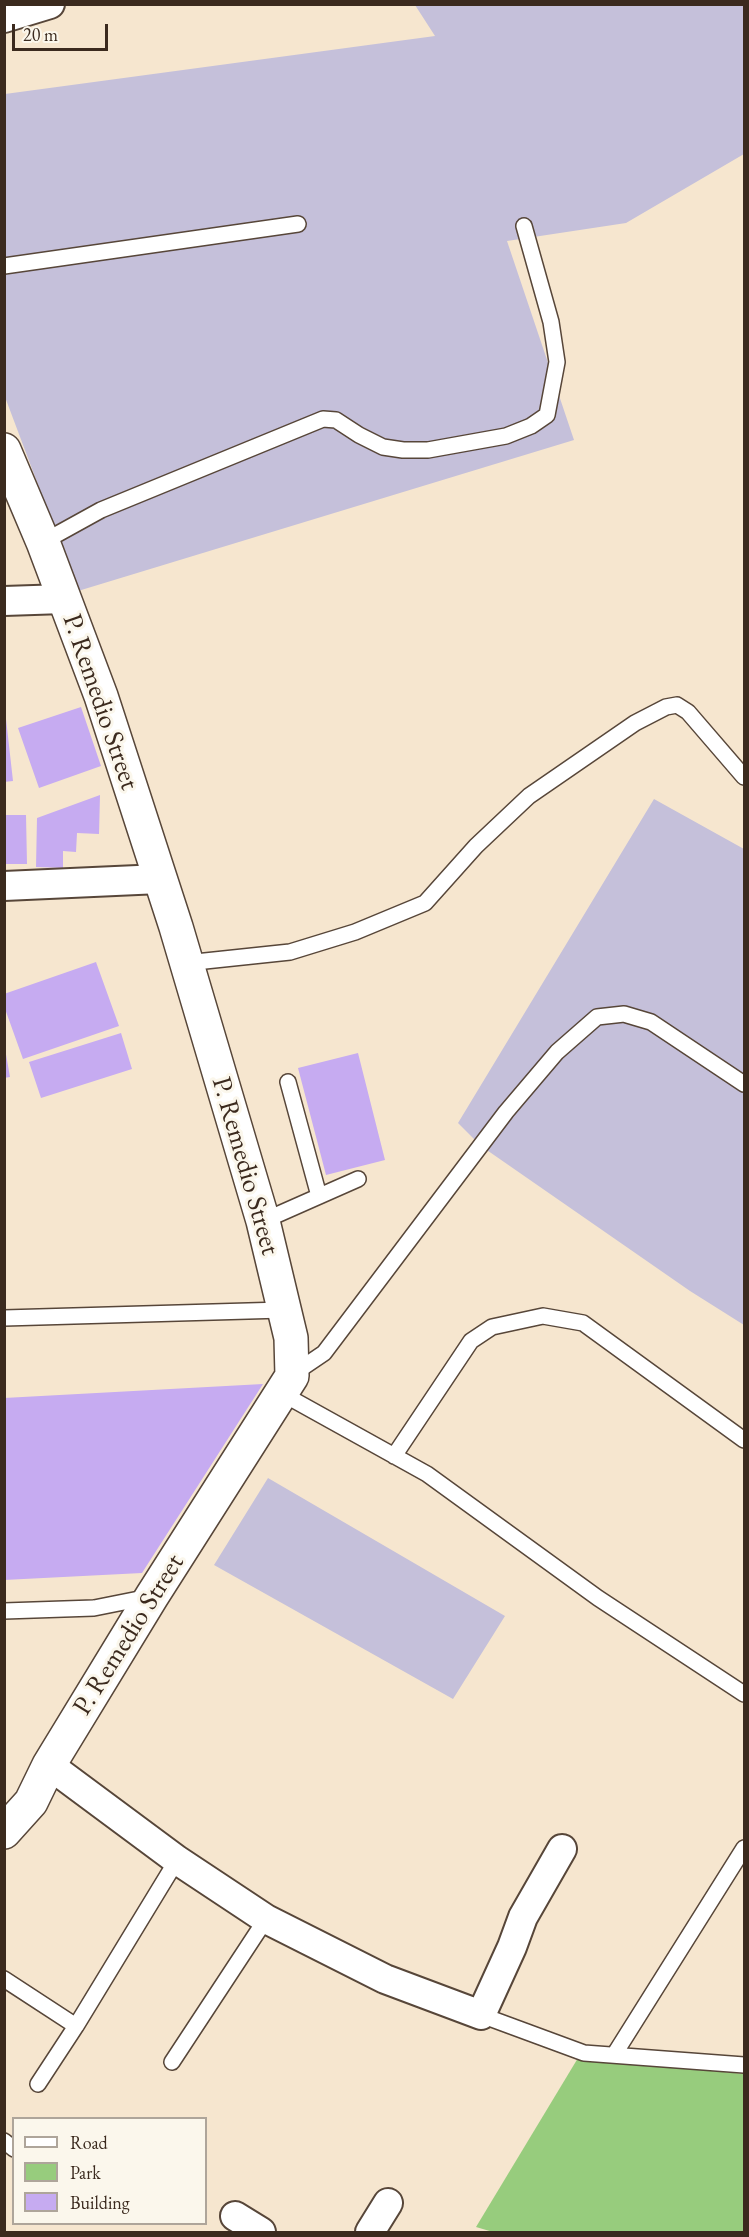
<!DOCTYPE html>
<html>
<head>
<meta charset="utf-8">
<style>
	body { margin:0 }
	#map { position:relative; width:749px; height:2237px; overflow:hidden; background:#f6e6cf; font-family:"EB Garamond",serif }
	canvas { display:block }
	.frame { position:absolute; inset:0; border:6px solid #3b2a1e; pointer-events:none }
	.legend { position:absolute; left:12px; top:2117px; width:195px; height:108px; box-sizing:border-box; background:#fbf7ec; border:2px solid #aea59a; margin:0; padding:8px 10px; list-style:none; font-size:18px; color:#3b2a1e }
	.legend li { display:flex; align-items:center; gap:12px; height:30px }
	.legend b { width:30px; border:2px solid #aea59a }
	.scale { position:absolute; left:12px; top:24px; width:96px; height:27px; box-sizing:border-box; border:3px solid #3b2a1e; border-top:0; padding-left:8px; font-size:18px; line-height:21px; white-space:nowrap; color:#3b2a1e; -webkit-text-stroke:4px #fbf7ec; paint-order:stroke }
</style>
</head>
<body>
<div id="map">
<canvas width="749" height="2237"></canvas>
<div class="frame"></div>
<ul class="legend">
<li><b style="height:8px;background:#fff"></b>Road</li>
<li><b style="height:16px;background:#97cc7d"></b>Park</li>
<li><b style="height:16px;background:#c6abf1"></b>Building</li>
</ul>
<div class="scale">20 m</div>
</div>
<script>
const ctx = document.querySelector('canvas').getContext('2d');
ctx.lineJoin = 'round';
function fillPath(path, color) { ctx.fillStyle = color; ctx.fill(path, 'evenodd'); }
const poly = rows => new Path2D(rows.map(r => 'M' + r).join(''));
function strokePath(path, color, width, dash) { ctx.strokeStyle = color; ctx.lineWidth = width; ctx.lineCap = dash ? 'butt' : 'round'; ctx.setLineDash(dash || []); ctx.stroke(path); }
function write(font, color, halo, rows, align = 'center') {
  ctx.font = font + ' "EB Garamond",serif'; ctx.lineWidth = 6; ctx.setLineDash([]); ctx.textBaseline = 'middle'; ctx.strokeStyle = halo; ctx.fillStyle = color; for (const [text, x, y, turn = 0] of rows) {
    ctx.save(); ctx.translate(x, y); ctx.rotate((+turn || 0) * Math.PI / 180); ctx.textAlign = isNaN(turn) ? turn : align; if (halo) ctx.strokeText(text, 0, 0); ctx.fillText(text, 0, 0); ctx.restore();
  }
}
fillPath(poly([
	[415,5,744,5,744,154,626,223,507,241,574,440,78,591,5,397,5,94,435,36],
	[654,799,744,849,744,1325,690,1291,481,1146,458,1123],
	[268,1478,505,1616,453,1699,214,1565]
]), '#c5c0da');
fillPath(poly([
	[578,2058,744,2074,744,2232,493,2232,476,2227]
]), '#97cc7d');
fillPath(poly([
	[81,707,101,766,39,788,18,728],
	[4,719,6,719,13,781,4,782],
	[100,795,99,834,77,833,76,852,63,851,63,868,36,867,37,818],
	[4,815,26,815,27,864,4,864],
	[96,962,119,1026,23,1059,4,1006,4,994],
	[121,1033,132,1069,41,1098,29,1062],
	[4,1043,10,1077,4,1078],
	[358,1053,385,1160,326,1175,298,1068],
	[263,1384,142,1573,4,1580,4,1398]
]), '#c6abf1');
const lane = poly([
	[4,266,298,224],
	[43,542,101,510,323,419,336,420,359,435,383,447,403,450,428,450,506,436,531,426,547,415,557,362,551,322,524,226],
	[186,963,290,952,355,932,425,903,476,846,529,796,635,723,666,707,677,705,688,712,744,777],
	[288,1082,319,1196],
	[263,1221,358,1179],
	[4,1318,283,1310],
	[293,1374,324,1353,506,1112,557,1052,597,1017,624,1014,651,1022,744,1084],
	[281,1393,427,1474,598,1598,744,1694],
	[394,1456,471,1341,492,1327,543,1316,583,1323,744,1440],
	[4,1611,94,1608,149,1597],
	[4,1979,76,2026],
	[481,2015,584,2053,744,2065],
	[614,2055,744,1848],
	[172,2062,266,1919],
	[38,2084,76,2026,177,1860],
	[4,2141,14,2149]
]);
const street = poly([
	[4,18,50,4],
	[4,601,64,599],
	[4,886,160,879],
	[49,1765,177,1860,266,1919,385,1979,481,2015,512,1947,523,1917,562,1849],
	[235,2216,261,2232],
	[370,2232,388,2203]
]);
const secondary = poly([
	[4,450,43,542,101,696,176,927,263,1221,291,1338,292,1376,152,1596,49,1765,31,1802,4,1832]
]);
strokePath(lane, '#574639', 18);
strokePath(street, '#574639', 32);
strokePath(secondary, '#574639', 36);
strokePath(lane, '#fff', 15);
strokePath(street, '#fff', 28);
strokePath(secondary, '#fff', 33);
write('27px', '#3b2a1e', '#fbf7ec', [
	["P. Remedio Street",100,702,71],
	["P. Remedio Street",245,1166,74],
	["P. Remedio Street",129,1635,-58]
]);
</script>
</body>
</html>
